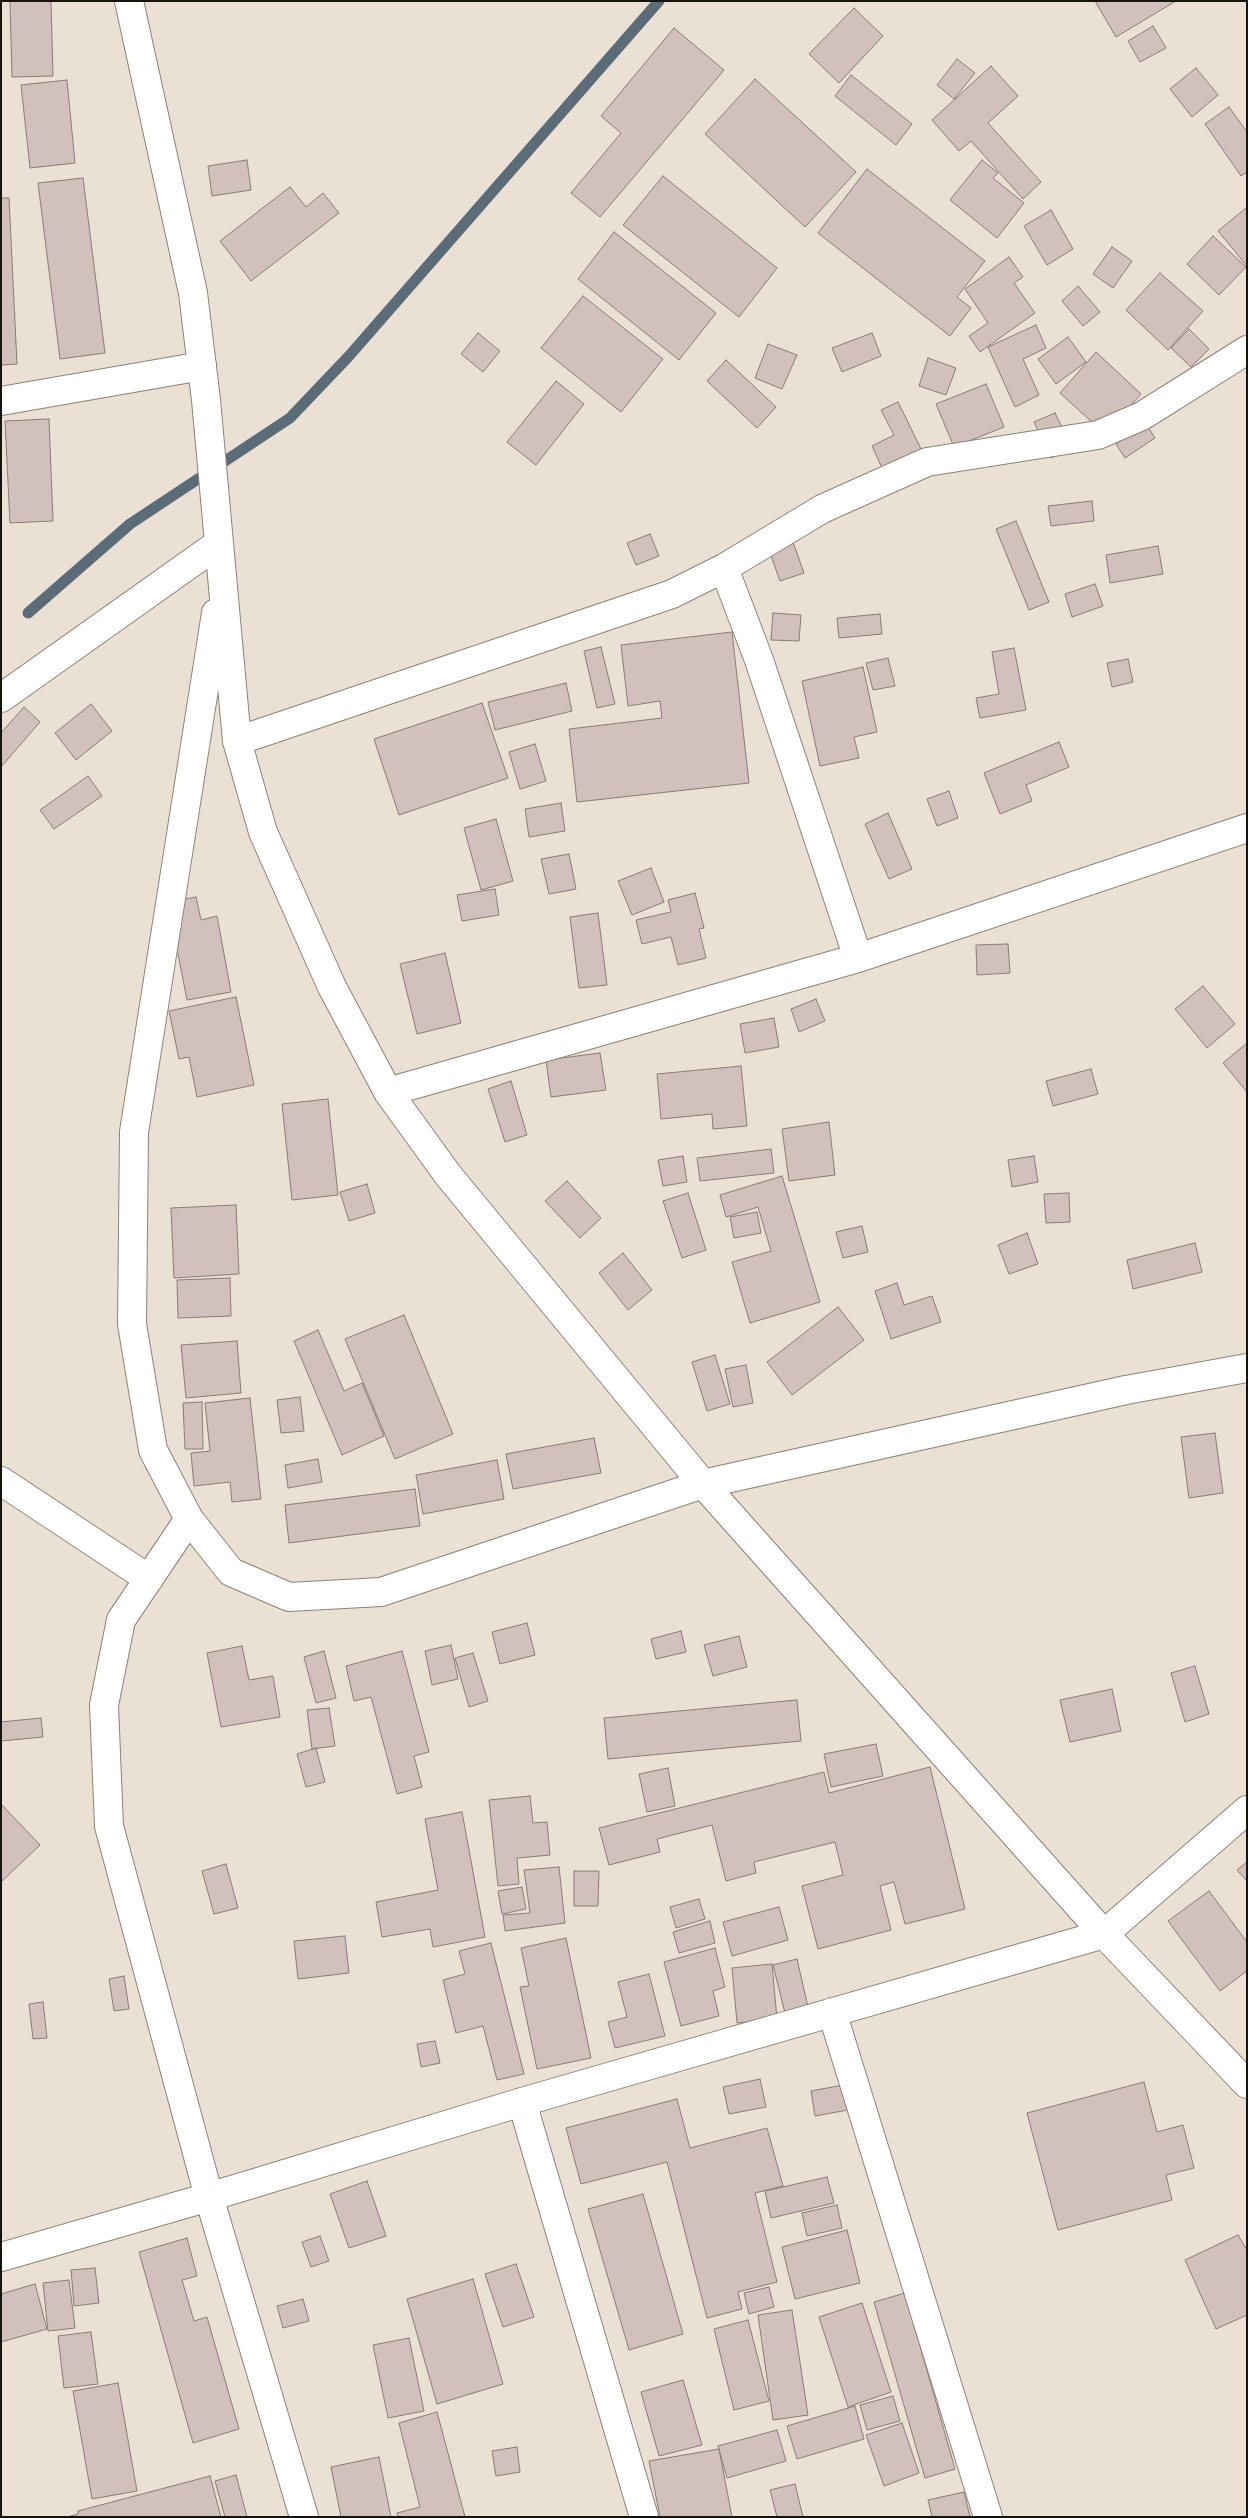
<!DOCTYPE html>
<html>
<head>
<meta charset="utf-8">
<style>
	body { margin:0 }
	#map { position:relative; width:1248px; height:2518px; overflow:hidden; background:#eae0d3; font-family:Merriweather,serif }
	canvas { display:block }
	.frame { position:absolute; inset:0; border:2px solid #171410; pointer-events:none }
</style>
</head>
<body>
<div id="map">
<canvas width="1248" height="2518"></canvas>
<div class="frame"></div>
</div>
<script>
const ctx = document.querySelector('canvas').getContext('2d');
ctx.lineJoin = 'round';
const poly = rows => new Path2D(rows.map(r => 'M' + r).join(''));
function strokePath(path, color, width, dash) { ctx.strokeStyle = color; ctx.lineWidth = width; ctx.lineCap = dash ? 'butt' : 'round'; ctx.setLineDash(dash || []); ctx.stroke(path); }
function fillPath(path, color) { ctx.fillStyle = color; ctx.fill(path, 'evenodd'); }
strokePath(poly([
	[28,613,130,524,290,418,349,356,659,1]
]), '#5a6c77', 11);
const building = poly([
	[10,1,51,1,53,76,12,77,10,1],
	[1095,1,1176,1,1116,37,1095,1],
	[854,8,883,36,839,83,809,54,854,8],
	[1153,26,1166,48,1140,62,1128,41,1153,26],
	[674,28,724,70,600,217,571,193,621,133,601,116,674,28],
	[957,59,975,73,954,99,937,85,957,59],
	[991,66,1018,96,988,123,1041,182,1023,199,971,141,959,151,932,120,991,66],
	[1196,68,1218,95,1192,117,1170,89,1196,68],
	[851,75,912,124,896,145,835,96,851,75],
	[755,79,856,172,805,227,705,134,755,79],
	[67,80,75,163,30,168,21,85,67,80],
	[1229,107,1247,132,1247,172,1241,176,1205,124,1229,107],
	[247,160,251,190,212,196,208,166,247,160],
	[982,160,998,173,993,178,1024,203,997,238,950,200,982,160],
	[867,169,985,261,957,297,971,308,950,336,818,233,867,169],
	[663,176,777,268,739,317,623,225,663,176],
	[83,178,105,353,60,359,38,183,83,178],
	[290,187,306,207,323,193,339,213,251,281,220,241,290,187],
	[1,198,9,198,17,364,1,365,1,198],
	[1246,208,1247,208,1247,266,1218,231,1246,208],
	[1051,210,1073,249,1047,265,1024,226,1051,210],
	[614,232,716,313,679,360,578,279,614,232],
	[1213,236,1246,267,1219,295,1187,264,1213,236],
	[1112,247,1132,261,1113,288,1093,274,1112,247],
	[1009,257,1023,277,1014,283,1035,313,980,352,969,336,988,323,965,289,1009,257],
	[1160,273,1203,311,1168,350,1126,310,1160,273],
	[1078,286,1100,312,1083,326,1062,301,1078,286],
	[583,296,663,359,621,412,541,348,583,296],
	[1036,325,1046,348,1023,359,1039,395,1015,407,988,347,1036,325],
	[1189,329,1209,349,1191,367,1171,348,1189,329],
	[478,333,500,351,483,372,461,354,478,333],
	[872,333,881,356,842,372,832,348,872,333],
	[1068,337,1086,362,1056,384,1038,359,1068,337],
	[768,344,797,355,782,389,755,378,768,344],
	[1096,352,1141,394,1105,434,1060,393,1096,352],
	[928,358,956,368,946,395,919,386,928,358],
	[726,360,776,407,757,428,707,381,726,360],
	[556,381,584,404,536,465,507,442,556,381],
	[986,384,1004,427,954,447,936,404,986,384],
	[898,402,922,451,883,470,872,446,894,435,881,410,898,402],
	[1055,413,1072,448,1051,458,1034,422,1055,413],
	[49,419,53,521,10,523,5,421,49,419],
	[1146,424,1155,438,1125,458,1116,444,1146,424],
	[1092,501,1094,521,1051,526,1048,506,1092,501],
	[1016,521,1049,602,1029,610,996,529,1016,521],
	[788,528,804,573,780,581,764,536,788,528],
	[650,534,659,556,636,565,627,543,650,534],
	[1158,546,1163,574,1110,583,1106,555,1158,546],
	[1095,584,1103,606,1072,617,1065,594,1095,584],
	[773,613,801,615,799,641,771,640,773,613],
	[880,614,882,634,839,638,837,618,880,614],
	[732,632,749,783,577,802,569,729,662,718,660,701,628,706,621,645,732,632],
	[601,647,615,704,597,708,584,651,601,647],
	[1014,648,1026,710,980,718,976,698,999,694,992,652,1014,648],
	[888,658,895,686,873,690,866,663,888,658],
	[1128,659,1133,682,1112,687,1107,663,1128,659],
	[863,667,877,732,854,737,859,758,820,766,802,681,863,667],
	[566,683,572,711,495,730,488,702,566,683],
	[482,703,508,778,399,815,374,739,482,703],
	[91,704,112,731,76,760,55,733,91,704],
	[24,707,40,722,1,767,1,733,24,707],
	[1059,742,1069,767,1026,785,1032,801,1000,814,984,773,1059,742],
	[535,744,546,781,520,789,509,752,535,744],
	[88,776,102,796,54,829,40,810,88,776],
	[949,791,958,818,937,826,927,799,949,791],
	[561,803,565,831,529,837,525,809,561,803],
	[888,813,912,869,889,879,865,824,888,813],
	[496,819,513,881,481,890,464,828,496,819],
	[569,854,576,889,549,894,541,859,569,854],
	[651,868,664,902,632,915,618,881,651,868],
	[495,889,499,915,462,921,457,895,495,889],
	[695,893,704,928,699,929,706,958,678,965,671,937,642,944,636,920,671,912,668,900,695,893],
	[196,897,201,920,217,916,231,992,187,1000,168,902,196,897],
	[598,913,607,985,579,988,570,917,598,913],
	[1008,944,1010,973,977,975,976,945,1008,944],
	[445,953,461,1023,417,1034,400,964,445,953],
	[1203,986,1235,1024,1207,1048,1175,1009,1203,986],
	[236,997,254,1085,197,1097,189,1057,179,1059,169,1011,236,997],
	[816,999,825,1021,799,1032,791,1009,816,999],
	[774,1018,779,1047,745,1053,740,1024,774,1018],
	[1247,1043,1247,1092,1223,1063,1247,1043],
	[600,1053,606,1090,551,1097,546,1060,600,1053],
	[741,1066,747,1126,713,1129,712,1114,661,1119,657,1074,741,1066],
	[1091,1069,1098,1094,1053,1106,1046,1081,1091,1069],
	[511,1081,527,1135,505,1142,488,1089,511,1081],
	[328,1099,338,1195,292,1200,282,1104,328,1099],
	[829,1122,835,1175,789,1181,782,1129,829,1122],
	[771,1149,774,1173,700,1181,697,1158,771,1149],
	[683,1156,687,1182,663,1186,658,1160,683,1156],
	[1034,1156,1038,1182,1012,1187,1008,1160,1034,1156],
	[782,1176,820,1302,750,1323,732,1262,771,1251,758,1207,726,1217,720,1195,782,1176],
	[567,1181,601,1218,580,1238,545,1201,567,1181],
	[367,1184,375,1213,349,1221,340,1192,367,1184],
	[688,1193,706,1250,682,1258,663,1201,688,1193],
	[1069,1193,1070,1222,1046,1223,1044,1194,1069,1193],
	[236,1205,239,1274,174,1278,171,1208,236,1205],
	[757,1212,761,1233,734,1238,730,1217,757,1212],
	[862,1226,868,1252,843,1258,836,1232,862,1226],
	[1027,1233,1038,1264,1009,1274,998,1245,1027,1233],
	[1195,1243,1202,1272,1133,1289,1127,1260,1195,1243],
	[623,1253,652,1290,628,1310,599,1273,623,1253],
	[230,1278,231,1316,178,1318,177,1280,230,1278],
	[897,1283,904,1305,932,1296,941,1322,891,1339,875,1291,897,1283],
	[838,1307,864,1340,792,1395,767,1362,838,1307],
	[404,1315,453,1434,395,1459,345,1339,404,1315],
	[318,1330,344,1391,362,1383,384,1436,342,1455,294,1341,318,1330],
	[237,1341,241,1393,186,1398,181,1345,237,1341],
	[715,1355,730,1404,707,1411,692,1362,715,1355],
	[746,1365,753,1403,733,1407,725,1369,746,1365],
	[300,1397,304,1431,281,1433,277,1400,300,1397],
	[250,1398,261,1499,232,1502,230,1482,194,1486,191,1453,210,1451,205,1403,250,1398],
	[202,1402,203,1449,185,1449,183,1403,202,1402],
	[1215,1433,1223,1493,1189,1498,1181,1437,1215,1433],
	[594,1438,601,1473,513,1489,506,1454,594,1438],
	[318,1459,322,1482,288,1488,285,1465,318,1459],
	[497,1460,504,1499,423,1514,416,1475,497,1460],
	[415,1489,420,1526,289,1543,285,1505,415,1489],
	[527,1623,535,1655,500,1664,492,1632,527,1623],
	[681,1631,686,1652,656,1659,651,1639,681,1631],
	[739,1636,747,1667,713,1676,704,1645,739,1636],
	[451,1645,458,1679,432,1685,425,1651,451,1645],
	[242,1646,249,1680,273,1676,280,1717,221,1727,207,1653,242,1646],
	[324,1651,336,1698,316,1703,304,1657,324,1651],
	[402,1651,429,1752,414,1756,422,1787,397,1794,371,1697,354,1701,346,1666,402,1651],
	[473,1653,488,1701,469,1707,455,1658,473,1653],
	[1195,1666,1209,1714,1185,1722,1171,1673,1195,1666],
	[1112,1689,1121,1731,1070,1742,1060,1700,1112,1689],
	[797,1700,801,1741,608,1759,604,1718,797,1700],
	[329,1708,335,1746,312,1749,307,1710,329,1708],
	[41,1718,43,1737,1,1741,1,1722,41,1718],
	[876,1744,883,1776,831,1787,824,1754,876,1744],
	[316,1748,325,1782,306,1787,297,1754,316,1748],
	[930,1767,965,1909,905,1924,894,1882,880,1886,891,1930,818,1949,802,1886,843,1875,835,1842,754,1862,756,1873,726,1881,712,1825,657,1839,660,1852,609,1865,599,1828,824,1772,829,1793,930,1767],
	[668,1768,675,1806,647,1812,639,1774,668,1768],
	[530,1796,533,1823,547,1822,550,1855,517,1858,519,1884,498,1886,489,1800,530,1796],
	[1,1804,40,1845,1,1882,1,1804],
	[462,1812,485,1937,433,1947,430,1929,382,1937,376,1902,438,1890,425,1819,462,1812],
	[1247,1862,1247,1881,1237,1870,1247,1862],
	[226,1864,238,1908,214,1914,202,1871,226,1864],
	[559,1867,565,1923,505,1931,503,1915,530,1913,524,1870,559,1867],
	[574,1871,599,1871,598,1906,574,1906,574,1871],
	[522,1887,526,1909,502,1914,498,1891,522,1887],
	[1209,1891,1247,1942,1247,1971,1220,1991,1168,1921,1209,1891],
	[699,1899,705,1919,676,1928,670,1907,699,1899],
	[779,1907,788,1940,732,1956,723,1922,779,1907],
	[710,1921,715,1943,679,1953,673,1932,710,1921],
	[345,1936,349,1973,298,1979,294,1941,345,1936],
	[566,1938,591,2058,537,2069,520,1987,529,1986,521,1948,566,1938],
	[491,1943,524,2074,497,2080,483,2026,456,2033,443,1980,465,1974,459,1951,491,1943],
	[715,1948,725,1987,713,1991,719,2016,681,2026,664,1962,715,1948],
	[797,1959,808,2007,785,2013,773,1965,797,1959],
	[772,1964,777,2019,737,2023,732,1968,772,1964],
	[649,1974,665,2036,615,2048,608,2022,627,2017,618,1982,649,1974],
	[124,1976,129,2009,114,2011,109,1979,124,1976],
	[43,2002,47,2038,33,2039,29,2004,43,2002],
	[435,2041,440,2063,421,2067,417,2044,435,2041],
	[760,2079,766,2107,729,2114,723,2087,760,2079],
	[1144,2082,1157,2132,1183,2125,1194,2168,1166,2175,1172,2200,1058,2230,1027,2113,1144,2082],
	[843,2085,848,2110,815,2116,811,2091,843,2085],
	[677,2099,690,2148,767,2128,783,2186,755,2193,777,2282,738,2292,742,2309,707,2318,667,2162,581,2184,566,2128,677,2099],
	[827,2177,834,2203,771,2218,765,2191,827,2177],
	[367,2181,386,2236,349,2248,330,2194,367,2181],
	[643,2194,683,2334,629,2350,588,2209,643,2194],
	[837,2205,842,2228,807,2236,802,2213,837,2205],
	[847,2230,860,2283,795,2299,782,2247,847,2230],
	[1238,2235,1247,2250,1247,2315,1216,2329,1185,2260,1238,2235],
	[320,2236,329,2261,311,2267,302,2242,320,2236],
	[187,2238,197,2276,182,2280,194,2321,207,2317,239,2429,193,2443,139,2252,187,2238],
	[516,2264,534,2317,503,2327,485,2274,516,2264],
	[95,2268,99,2303,74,2306,71,2270,95,2268],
	[473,2279,503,2384,437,2404,407,2299,473,2279],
	[69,2280,75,2328,48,2331,43,2283,69,2280],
	[35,2284,47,2329,1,2342,1,2294,35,2284],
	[769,2287,774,2307,749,2314,744,2293,769,2287],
	[905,2293,955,2469,925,2478,874,2302,905,2293],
	[303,2299,309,2321,283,2328,277,2306,303,2299],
	[862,2303,891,2392,848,2407,819,2317,862,2303],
	[792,2310,808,2415,773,2420,758,2315,792,2310],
	[748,2320,769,2401,734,2410,714,2329,748,2320],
	[91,2332,98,2384,64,2388,58,2336,91,2332],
	[409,2338,424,2411,388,2418,373,2345,409,2338],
	[683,2380,702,2445,659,2456,641,2392,683,2380],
	[118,2383,137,2491,92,2499,73,2391,118,2383],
	[893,2396,900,2421,867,2430,860,2405,893,2396],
	[855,2406,864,2439,797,2459,787,2426,855,2406],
	[437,2412,465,2517,398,2517,397,2513,420,2507,399,2423,437,2412],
	[902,2423,919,2473,884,2486,866,2435,902,2423],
	[777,2430,786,2461,727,2478,718,2446,777,2430],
	[517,2447,520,2472,496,2476,492,2451,517,2447],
	[719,2449,732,2517,660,2517,649,2461,719,2449],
	[379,2457,391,2517,341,2517,331,2467,379,2457],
	[236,2475,247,2517,225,2517,215,2481,236,2475],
	[210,2476,221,2517,67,2517,78,2514,78,2511,210,2476],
	[795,2484,803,2517,777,2517,770,2490,795,2484],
	[964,2492,970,2517,932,2517,928,2500,964,2492]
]);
fillPath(building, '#d1c0bc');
strokePath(building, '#8a7b76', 1);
const street = poly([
	[1,401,202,366],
	[724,568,759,660,858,958],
	[1,698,218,544],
	[237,741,672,594,724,568,822,509,927,462,1098,435,1142,416,1247,350],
	[388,1092,858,958,1247,828],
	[1,1481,149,1579],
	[189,1519,121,1620,104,1705,109,1826,209,2197,304,2517],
	[832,2012,988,2517],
	[522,2102,644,2517],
	[1,2257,209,2197,522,2102,1104,1934,1247,1810]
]);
const secondary = poly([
	[129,1,193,293,206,400,237,741,263,832,332,987,388,1092,448,1175,703,1484,1104,1934,1247,2084],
	[216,613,134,1132,132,1324,153,1450,189,1519,231,1572,289,1597,381,1592,703,1484,1126,1390,1247,1368]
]);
strokePath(street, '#8c8377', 30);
strokePath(secondary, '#8c8377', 30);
strokePath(street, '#fff', 28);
strokePath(secondary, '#fff', 28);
</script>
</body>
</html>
